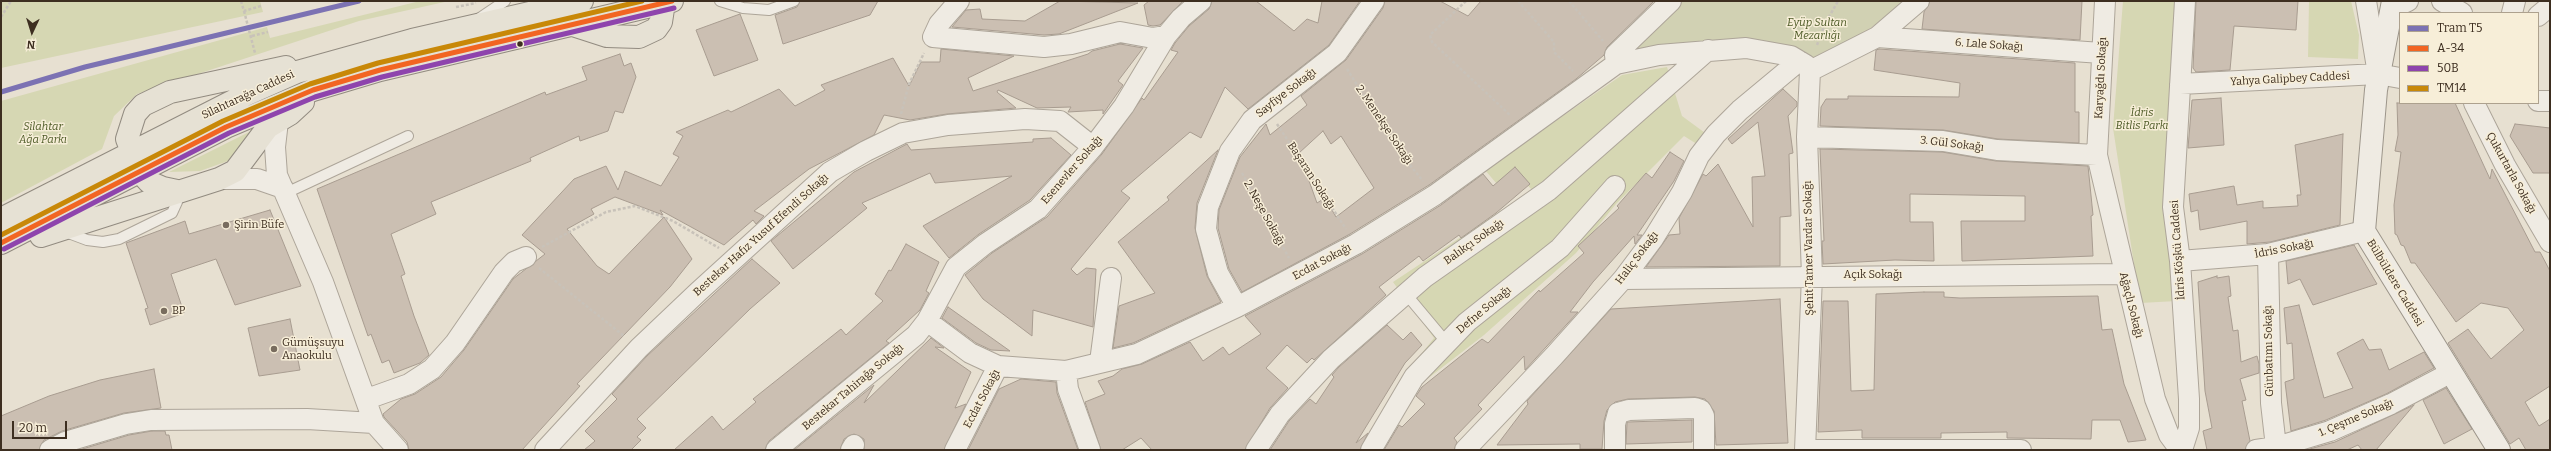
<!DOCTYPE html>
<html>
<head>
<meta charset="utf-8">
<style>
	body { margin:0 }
	#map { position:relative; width:2551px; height:451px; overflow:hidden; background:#e7e0d1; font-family:Bitter,serif }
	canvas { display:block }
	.frame { position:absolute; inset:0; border:2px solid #3d2e20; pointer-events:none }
	.legend { position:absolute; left:2399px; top:12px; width:140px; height:92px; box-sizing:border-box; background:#f7eed8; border:1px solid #ada18e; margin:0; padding:5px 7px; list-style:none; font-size:12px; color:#3d2e20 }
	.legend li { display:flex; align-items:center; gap:8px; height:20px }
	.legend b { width:20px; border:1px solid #ada18e }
	.north { position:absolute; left:12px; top:12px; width:40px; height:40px; -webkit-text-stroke:3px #f7eed8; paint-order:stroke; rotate:184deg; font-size:11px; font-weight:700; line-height:16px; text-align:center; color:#3d2e20 }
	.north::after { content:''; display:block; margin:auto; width:14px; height:18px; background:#3d2e20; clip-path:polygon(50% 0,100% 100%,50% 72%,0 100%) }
	.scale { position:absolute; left:12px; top:421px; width:55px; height:18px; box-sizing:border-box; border:2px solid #3d2e20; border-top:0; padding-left:5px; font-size:12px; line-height:14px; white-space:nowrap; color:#3d2e20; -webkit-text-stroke:3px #f7eed8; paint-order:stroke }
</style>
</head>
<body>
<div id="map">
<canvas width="2551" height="451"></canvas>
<div class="frame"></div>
<ul class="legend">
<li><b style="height:5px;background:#7c72b3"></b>Tram T5</li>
<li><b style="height:5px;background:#f26522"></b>A-34</li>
<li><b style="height:5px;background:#8e44ad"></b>50B</li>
<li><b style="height:5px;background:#c88808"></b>TM14</li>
</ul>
<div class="north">N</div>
<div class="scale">20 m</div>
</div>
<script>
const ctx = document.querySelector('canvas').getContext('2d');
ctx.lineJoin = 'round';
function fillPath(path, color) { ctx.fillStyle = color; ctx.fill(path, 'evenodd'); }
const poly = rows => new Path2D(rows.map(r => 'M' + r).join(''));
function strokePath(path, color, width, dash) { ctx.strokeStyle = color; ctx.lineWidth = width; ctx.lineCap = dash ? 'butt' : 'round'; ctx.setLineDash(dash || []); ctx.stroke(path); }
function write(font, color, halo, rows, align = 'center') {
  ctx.font = font + ' Bitter,serif'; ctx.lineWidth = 3; ctx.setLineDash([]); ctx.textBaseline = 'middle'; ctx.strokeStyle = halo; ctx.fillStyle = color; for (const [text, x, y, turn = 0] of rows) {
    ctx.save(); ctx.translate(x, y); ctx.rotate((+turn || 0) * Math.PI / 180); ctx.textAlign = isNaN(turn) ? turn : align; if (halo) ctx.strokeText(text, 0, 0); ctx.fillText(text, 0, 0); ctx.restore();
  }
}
fillPath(poly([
	[1,1,260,1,263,12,1,68],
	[420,1,449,1,359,21,137,94,114,116,102,149,1,203,1,101,267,27,270,38],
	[2123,1,2179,1,2177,301,2140,303,2113,128],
	[2309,1,2351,1,2359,35,2358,59,2308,57],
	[1667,67,1682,116,1716,141,1708,151,1684,136,1616,204,1576,253,1484,335,1422,383,1406,373,1434,338,1393,282,1532,190,1519,176,1502,190,1485,170,1622,75],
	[251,131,236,155,228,161,200,171,169,172]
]), '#d6d7b3');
fillPath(poly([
	[1681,1,1906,1,1847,46,1822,60,1805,57,1637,53,1633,50]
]), '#d1d1b3');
const building = poly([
	[800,1,878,1,870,15,783,44,775,15,797,7,800,1],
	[1060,1,1138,3,1059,34,1044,35,952,27,966,10,980,9,982,19,1025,21,1060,1],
	[1149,1,1183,1,1160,25,1153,26,1148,25,1144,5,1149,1],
	[1212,1,1256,1,1294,31,1307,19,1318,23,1322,1,1360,1,1329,45,1248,109,1225,87,1201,138,1190,132,1121,191,1130,198,1071,269,1077,275,1086,268,1096,269,1093,327,1033,310,1032,336,983,299,965,275,992,253,1047,217,1102,154,1142,98,1144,100,1178,52,1171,50,1175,43,1189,26,1209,9,1212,1],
	[1385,1,1440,1,1468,16,1481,1,1654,1,1607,47,1604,55,1576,79,1429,185,1350,234,1242,292,1229,269,1218,228,1219,210,1240,157,1266,124,1270,135,1307,105,1301,96,1346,60,1383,8,1385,1],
	[1323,131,1331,144,1341,136,1374,188,1336,217,1325,198,1317,203,1299,153,1323,131],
	[1930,1,2082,1,2080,40,1922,29,1924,12,1930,1],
	[2196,1,2298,1,2296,30,2234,26,2230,70,2196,72,2193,68,2196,1],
	[740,14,758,60,714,76,696,30,740,14],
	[1120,44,1143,48,1118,81,1123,85,1103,114,1103,110,1068,112,1071,107,1037,108,998,90,997,92,1016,108,947,114,910,120,884,115,874,135,809,169,754,211,764,216,756,224,753,220,724,245,660,210,663,215,615,197,591,209,594,214,567,229,597,266,609,274,664,217,692,259,670,287,577,384,580,386,522,450,409,450,407,442,384,417,383,414,401,399,415,394,441,377,464,350,513,279,545,254,522,235,574,179,606,166,618,190,625,171,661,186,679,157,673,154,683,136,676,132,728,110,731,112,779,89,795,106,825,90,821,85,893,58,909,86,921,62,940,62,941,49,1014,56,968,78,973,91,1088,54,1092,51,1120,44],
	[1879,49,2075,63,2075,112,2079,112,2079,143,1998,139,1943,130,1820,126,1821,107,1826,99,1848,99,1848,96,1959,97,1960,83,1874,70,1876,50,1879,49],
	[620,54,624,66,631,63,636,77,623,113,615,111,608,131,580,141,579,136,530,158,531,161,431,202,436,214,391,234,405,274,401,276,414,316,429,355,420,363,394,373,389,360,382,363,371,334,368,336,317,189,545,92,546,95,587,80,582,67,620,54],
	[1783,89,1797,102,1797,106,1788,116,1793,153,1789,154,1791,216,1780,217,1780,266,1646,267,1669,235,1680,234,1679,218,1703,174,1706,176,1718,164,1753,227,1752,177,1765,176,1758,122,1732,144,1728,139,1783,89],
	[2221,98,2224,145,2188,148,2192,100,2221,98],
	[2397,103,2455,103,2490,179,2492,169,2535,252,2540,252,2550,271,2550,386,2525,402,2539,426,2550,419,2550,450,2526,450,2519,438,2510,444,2448,343,2468,329,2491,359,2524,330,2508,308,2481,303,2456,322,2415,263,2411,263,2404,246,2401,245,2397,235,2395,234,2394,205,2401,152,2395,151,2398,135,2397,103],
	[2515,124,2550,128,2550,173,2533,173,2510,136,2515,124],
	[2343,134,2340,225,2270,242,2247,244,2247,221,2200,230,2198,210,2191,212,2189,194,2234,186,2237,205,2263,201,2263,208,2298,206,2297,195,2301,195,2295,145,2343,134],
	[1051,138,1071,155,1030,200,979,234,949,258,923,226,1012,176,935,183,930,173,862,203,867,208,793,269,771,241,854,172,907,144,911,150,1033,142,1033,139,1051,138],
	[1820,149,1942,152,1996,161,2088,166,2093,215,2091,216,2093,256,1962,261,1961,221,2025,221,2025,196,1910,194,1910,222,1933,222,1934,261,1895,260,1823,264,1822,241,1824,241,1820,149],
	[1218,150,1197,203,1195,228,1207,276,1221,302,1133,343,1113,348,1119,306,1155,293,1118,242,1169,200,1167,197,1218,150],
	[1670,152,1684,161,1674,181,1637,235,1642,235,1635,244,1634,236,1593,282,1570,312,1578,312,1525,370,1524,356,1478,405,1482,409,1454,438,1457,442,1454,450,1384,450,1399,425,1402,427,1425,404,1416,396,1422,387,1482,339,1488,343,1539,290,1540,292,1584,253,1578,246,1619,208,1617,206,1646,173,1652,178,1670,152],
	[1515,167,1530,184,1496,213,1461,238,1459,235,1423,261,1419,256,1379,287,1386,295,1314,360,1312,358,1307,363,1287,345,1266,368,1288,388,1270,408,1245,450,1152,450,1141,438,1122,450,1101,450,1085,402,1105,394,1098,381,1113,376,1122,369,1142,364,1190,342,1203,361,1223,347,1229,355,1261,334,1245,316,1362,254,1441,205,1483,174,1493,186,1515,167],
	[270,210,301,286,235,305,216,259,171,274,184,313,150,325,145,309,148,308,126,243,185,221,189,234,270,210],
	[906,244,939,262,926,291,929,293,920,310,886,341,889,343,769,441,765,450,674,450,712,416,723,430,756,402,753,399,841,329,846,335,883,301,875,294,889,270,891,271,906,244],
	[2354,245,2377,284,2313,305,2300,279,2288,284,2286,261,2354,245],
	[752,259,780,283,750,309,637,419,646,428,637,437,641,440,631,450,584,450,595,441,585,431,617,399,612,394,647,356,752,259],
	[2217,276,2217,278,2229,276,2231,296,2228,297,2233,331,2238,330,2241,362,2257,356,2259,364,2259,373,2240,379,2246,400,2242,401,2250,441,2245,450,2207,450,2203,431,2212,428,2205,391,2198,282,2217,276],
	[1924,292,1944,292,1944,297,1960,298,2098,296,2102,330,2112,329,2124,384,2146,440,2128,442,2120,420,2092,420,2091,439,2007,438,2007,432,1941,433,1941,438,1862,438,1862,430,1818,432,1823,301,1848,301,1851,391,1874,390,1876,294,1924,292],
	[1780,299,1788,443,1716,445,1714,411,1705,399,1695,397,1628,399,1615,402,1607,410,1604,421,1602,449,1580,449,1580,444,1497,445,1528,404,1527,401,1611,309,1780,299],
	[2299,305,2324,398,2353,388,2337,353,2363,339,2369,350,2381,349,2389,370,2424,352,2434,368,2386,394,2326,420,2291,431,2285,382,2294,379,2292,343,2287,344,2284,308,2299,305],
	[948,307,1010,351,991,350,976,343,942,318,948,307],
	[290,319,300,370,259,376,248,328,290,319],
	[1387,325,1403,340,1411,332,1422,345,1405,363,1356,443,1368,433,1360,450,1270,450,1289,421,1310,399,1316,404,1334,377,1332,375,1339,367,1387,325],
	[931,338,944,348,935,347,971,372,955,408,966,404,944,450,864,450,864,439,854,434,844,439,840,450,794,450,874,385,864,403,931,338],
	[154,369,161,408,124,413,62,431,44,440,39,450,1,450,1,416,49,396,100,380,154,369],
	[1021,379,1056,382,1057,393,1078,450,968,450,999,389,1021,379],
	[2446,388,2472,429,2444,444,2423,400,2446,388],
	[2414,405,2376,450,2362,450,2358,445,2347,450,2306,450,2335,442,2414,405],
	[1692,420,1692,442,1626,444,1627,422,1692,420],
	[152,431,165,431,166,435,169,435,172,450,79,450,129,435,152,431]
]);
fillPath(building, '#cbbfb2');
strokePath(building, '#a89c90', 1);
const lane = poly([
	[720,1,743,8,769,10,794,1],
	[477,20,505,1],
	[286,193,408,136],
	[63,231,87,240,103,242,119,239,172,213,177,202,177,191],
	[1406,294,1447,343]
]);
const street = poly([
	[959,1,939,24,933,37,1044,47,1071,44,1120,32,1153,38,1166,36],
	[2105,1,2097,155,2155,399,2169,435,2180,450],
	[2366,1,2377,68],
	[2442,1,2462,13],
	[2391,9,2408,1],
	[2512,13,2515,1],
	[2538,16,2550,6],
	[1877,37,2101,53],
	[1616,64,1615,55,1671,1],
	[1810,71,1877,37,1919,1],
	[2180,84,2378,74,2400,78],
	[2538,101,2550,101],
	[2474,103,2505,165,2550,242],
	[278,121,275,147,277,175,323,282,374,423,398,450],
	[1807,137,1943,141,1997,150,2097,155],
	[219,179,257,179,283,188],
	[2268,254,2271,403,2276,447],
	[2180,261,2268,254,2364,231],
	[1623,279,2123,274],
	[1237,307,1218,273,1206,229,1208,207,1230,151,1252,120,1337,53,1374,1],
	[927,321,970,353,998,366],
	[1100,362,1111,278],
	[1066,371,1068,389,1090,450],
	[367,399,409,384,432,369,455,343,504,272,514,262,526,257],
	[50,450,65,442,126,424,151,420,307,419,374,423],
	[545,450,639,348,698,292,830,172,866,151,903,133,948,125,1025,119,1060,121,1093,147],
	[776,450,916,335,927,321,956,267,985,244,1038,209,1093,147,1124,106,1166,36,1181,18,1201,1],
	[851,450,854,445],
	[955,450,998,366,1066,371,1137,354,1237,307,1356,244,1435,195,1616,64,1659,55,1746,48,1791,56,1806,65,1810,71],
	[1256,450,1280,414,1331,359,1425,277,1549,190,1708,50],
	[1371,450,1414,377,1467,322,1560,248,1615,186],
	[1465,450,1554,356,1623,279,1653,239,1682,192,1699,156,1716,134,1740,110,1799,61],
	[1615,450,1615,424,1618,413,1629,410,1695,408,1701,410,1704,416,1704,450],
	[1805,450,1812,276,1807,137,1810,71],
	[1805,450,2021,450],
	[2182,450,2189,428,2189,399,2180,261,2173,207,2185,1],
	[2256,450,2276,447,2330,431,2391,404,2450,373]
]);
const secondary = poly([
	[2393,1,2376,90,2364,231,2499,450]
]);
const primary = poly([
	[573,25,607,36,639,37,656,29,661,22,663,9,661,1],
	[177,191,163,188,149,182,140,172,127,139,135,114,143,105,170,92,286,67],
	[1,219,245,95,297,72,412,40,582,1],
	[41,236,219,179,235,171,268,127,290,114,303,102],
	[1,243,226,127,313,90,380,70,672,1]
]);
strokePath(lane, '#ada599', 12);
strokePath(street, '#ada599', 22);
strokePath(secondary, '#9c958a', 24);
strokePath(primary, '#928b80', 24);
strokePath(poly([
	[241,1,244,11,261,6],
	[1466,1,1430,35,1432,42,1511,116],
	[1518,1,1554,42,1554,52,1573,71],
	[1569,1,1603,41],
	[456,7,476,3],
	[244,11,255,53],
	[1,17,11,1],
	[252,36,268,32],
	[1817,45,1825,24,1838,1],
	[1347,69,1400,153,1423,181],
	[901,114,909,84,924,53],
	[1277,124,1346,229],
	[1242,173,1289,258],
	[542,247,606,212,635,206,673,221,719,248],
	[539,268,624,336]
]), '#c8c2b9', 2.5, [3, 2]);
strokePath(lane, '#efebe3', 10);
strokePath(street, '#efebe3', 20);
strokePath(secondary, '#efebe3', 22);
strokePath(primary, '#e6e1d4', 22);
strokePath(poly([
	[1,243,226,127,313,90,380,70,672,1]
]), '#f26522', 5);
strokePath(poly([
	[4,249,229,133,315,97,382,77,674,8]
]), '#8e44ad', 5);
strokePath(poly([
	[1,235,223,121,310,84,378,63,642,1]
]), '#c88808', 5);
strokePath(poly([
	[1,92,85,67,359,1]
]), '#7c72b3', 5);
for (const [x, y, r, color] of [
	[520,44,3.5,"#3d2e20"],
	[226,225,4,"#786c5e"],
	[164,311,4,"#786c5e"],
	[274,349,4,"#786c5e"]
]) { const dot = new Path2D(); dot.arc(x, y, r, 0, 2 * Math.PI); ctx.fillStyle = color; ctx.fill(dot); strokePath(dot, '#f7eed8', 1.5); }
write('italic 11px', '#4d5a26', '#f7eed8', [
	["Eyüp Sultan",1817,23],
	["Mezarlığı",1817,36],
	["İdris",2142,113],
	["Bitlis Parkı",2142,126],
	["Silahtar",43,127],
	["Ağa Parkı",43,140]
]);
write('11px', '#3d2e20', '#f7eed8', [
	["6. Lale Sokağı",1989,45,4],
	["Karyağdı Sokağı",2101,78,-87],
	["Yahya Galipbey Caddesi",2290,79,-3],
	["Sayfiye Sokağı",1286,93,-38],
	["Silahtarağa Caddesi",248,95,-25],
	["2. Menekşe Sokağı",1384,125,56],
	["3. Gül Sokağı",1952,144,7],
	["Esenevler Sokağı",1072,170,-49],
	["Çukurtarla Sokağı",2511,173,61],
	["Başaran Sokağı",1311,176,57],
	["2. Neşe Sokağı",1264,213,61],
	["Bestekar Hafız Yusuf Efendi Sokağı",761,235,-42],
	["Balıkçı Sokağı",1474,242,-35],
	["Şehit Tamer Vardar Sokağı",1809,248,-91],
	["İdris Sokağı",2284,249,-11],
	["İdris Köşkü Caddesi",2178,250,-94],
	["Haliç Sokağı",1637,258,-53],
	["Ecdat Sokağı",1322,262,-28],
	["Açık Sokağı",1873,275],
	["Bülbüldere Caddesi",2395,283,59],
	["Ağaçlı Sokağı",2131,305,76],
	["Defne Sokağı",1484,310,-40],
	["Günbatımı Sokağı",2269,351,-91],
	["Bestekar Tahirağa Sokağı",853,387,-40],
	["Ecdat Sokağı",982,399,-62],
	["1. Çeşme Sokağı",2356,418,-23]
]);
write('11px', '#3d2e20', '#f7eed8', [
	["Şirin Büfe",234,225],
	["BP",172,311],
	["Gümüşsuyu",282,343],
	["Anaokulu",282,356]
], 'left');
</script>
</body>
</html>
